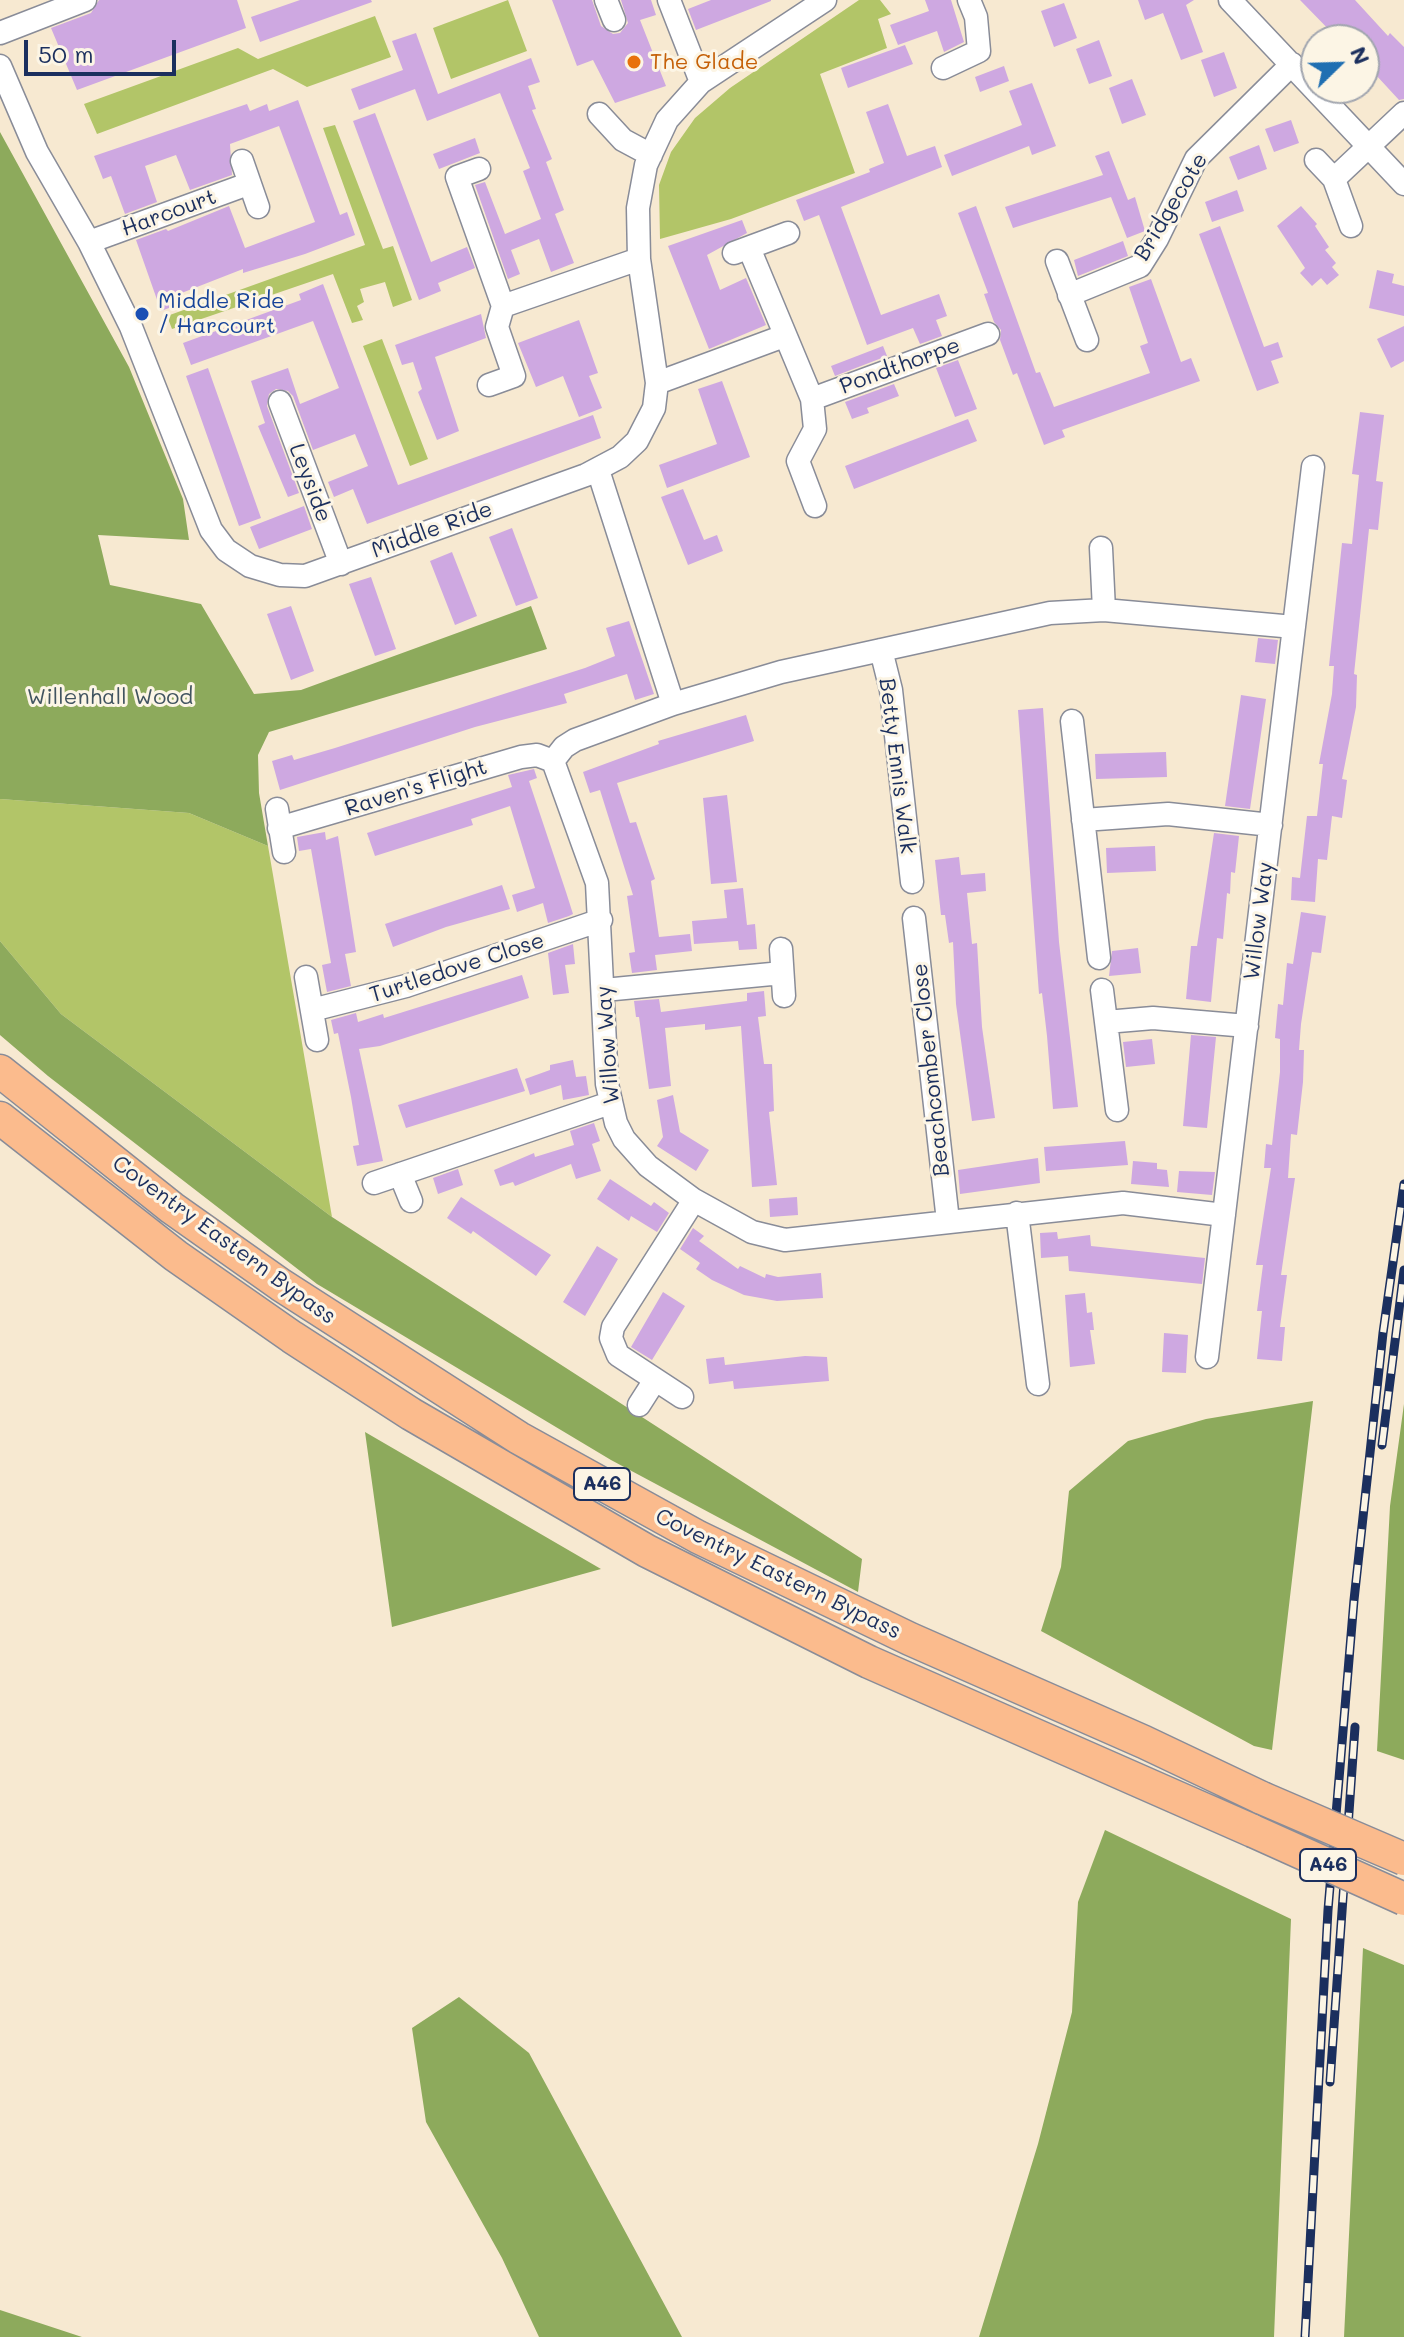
<!DOCTYPE html>
<html>
<head>
<meta charset="utf-8">
<style>
	body { margin:0 }
	#map { position:relative; width:1404px; height:2337px; overflow:hidden; background:#f7e9d1; font-family:Mali,sans-serif }
	canvas { display:block }
	.north { position:absolute; left:1300px; top:24px; width:80px; height:80px; box-sizing:border-box; background:#fcf5e5; border:2px solid #a2a6af; border-radius:50%; rotate:67deg; font-size:22px; font-weight:700; line-height:32px; text-align:center; color:#1b2f5e }
	.north::after { content:''; display:block; margin:auto; width:28px; height:36px; background:#1f6fb2; clip-path:polygon(50% 0,100% 100%,50% 72%,0 100%) }
	.scale { position:absolute; left:24px; top:40px; width:152px; height:36px; box-sizing:border-box; border:4px solid #1b2f5e; border-top:0; padding-left:10px; font-size:24px; line-height:28px; white-space:nowrap; color:#1b2f5e; -webkit-text-stroke:6px #fcf5e5; paint-order:stroke }
</style>
</head>
<body>
<div id="map">
<canvas width="1404" height="2337"></canvas>
<div class="north">N</div>
<div class="scale">50 m</div>
</div>
<script>
const ctx = document.querySelector('canvas').getContext('2d');
ctx.lineJoin = 'round';
function fillPath(path, color) { ctx.fillStyle = color; ctx.fill(path, 'evenodd'); }
const poly = rows => new Path2D(rows.map(r => 'M' + r).join(''));
function strokePath(path, color, width, dash) { ctx.strokeStyle = color; ctx.lineWidth = width; ctx.lineCap = dash ? 'butt' : 'round'; ctx.setLineDash(dash || []); ctx.stroke(path); }
function write(font, color, halo, rows, align = 'center') {
  ctx.font = font + ' Mali,sans-serif'; ctx.lineWidth = 6; ctx.setLineDash([]); ctx.textBaseline = 'middle'; ctx.strokeStyle = halo; ctx.fillStyle = color; for (const [text, x, y, turn = 0] of rows) {
    ctx.save(); ctx.translate(x, y); ctx.rotate((+turn || 0) * Math.PI / 180); ctx.textAlign = isNaN(turn) ? turn : align; if (halo) ctx.strokeText(text, 0, 0); ctx.fillText(text, 0, 0); ctx.restore();
  }
}
fillPath(poly([
	[508,0,527,51,451,79,433,28],
	[859,0,880,0,891,14,878,19,887,48,820,74,855,173,731,219,660,239,659,185,671,152,695,118,730,88],
	[375,16,391,57,307,87,273,69,97,134,84,104,238,48,258,59],
	[335,125,383,249,393,246,412,300,393,307,385,282,360,289,364,302,357,306,363,320,352,323,333,274,172,329,167,316,365,245,323,128],
	[382,339,428,459,410,466,363,346],
	[0,799,189,813,268,846,332,1217,61,1014,0,941]
]), '#b2c568');
fillPath(poly([
	[0,132,129,367,183,499,189,540,98,535,110,585,201,604,254,694,301,690,531,606,547,649,269,732,258,755,259,793,268,846,189,813,0,799],
	[0,941,61,1014,332,1217,862,1559,858,1592,611,1460,317,1284,48,1076,0,1035],
	[1313,1401,1272,1750,1254,1746,1041,1631,1061,1567,1069,1491,1128,1441,1206,1419],
	[1404,1404,1404,1760,1377,1751,1390,1506],
	[365,1432,601,1569,392,1627],
	[1105,1830,1291,1919,1274,2337,979,2337,1038,2144,1072,2012,1078,1902],
	[1363,1948,1404,1965,1404,2337,1344,2337],
	[459,1997,529,2053,682,2337,539,2337,502,2258,426,2122,412,2028],
	[0,2310,82,2337,0,2337]
]), '#8daa5c');
fillPath(poly([
	[99,0,237,0,246,28,77,90,51,28,91,13],
	[300,0,371,0,372,2,260,42,251,17],
	[552,0,592,0,601,26,613,34,620,33,628,23,621,0,651,0,656,15,640,20,666,86,615,103,593,60,577,66],
	[711,0,771,0,771,1,696,30,688,9],
	[925,0,951,0,964,42,944,52,937,31,898,45,890,25,929,11],
	[1138,0,1194,0,1186,5,1203,52,1181,60,1163,13,1145,20],
	[1300,0,1355,0,1388,36,1390,33,1404,47,1404,99,1399,100,1364,62,1364,40,1339,40],
	[1064,3,1077,38,1054,47,1041,11],
	[416,33,438,94,531,58,540,82,528,86,536,109,532,110,552,159,546,162,564,210,555,214,574,263,551,272,539,239,511,250,520,274,508,279,475,185,485,182,505,234,541,219,523,171,530,168,500,93,427,121,415,89,359,110,351,89,403,70,392,41],
	[1099,40,1112,76,1089,84,1076,49],
	[905,45,913,64,848,88,841,68],
	[1224,52,1237,88,1214,97,1201,60],
	[1004,66,1009,81,980,92,975,77],
	[1132,79,1146,115,1122,124,1109,88],
	[1032,83,1056,146,1032,155,1029,146,952,176,944,155,1022,125,1009,91],
	[298,100,340,215,347,212,355,235,305,254,243,273,243,269,179,294,182,303,161,311,136,240,166,229,168,231,229,206,245,248,315,222,279,126,230,144,232,175,190,190,176,155,145,166,157,202,125,214,111,176,103,179,94,156,247,104,250,111,267,104,269,111],
	[888,104,907,156,935,146,942,167,841,207,881,315,939,294,947,316,936,320,942,336,920,344,913,328,867,345,819,215,804,221,796,200,870,172,869,169,884,163,866,112],
	[375,113,431,262,467,247,475,268,438,283,441,291,419,300,353,121],
	[1291,120,1299,143,1274,152,1265,129],
	[475,138,480,153,439,169,433,154],
	[1259,145,1267,169,1238,180,1229,157],
	[1109,151,1128,200,1135,197,1145,231,1127,238,1111,197,1013,228,1005,207,1103,175,1095,156],
	[1237,190,1244,211,1212,222,1205,202],
	[976,206,1036,373,1040,372,1054,407,1150,373,1140,346,1148,343,1129,287,1151,279,1181,362,1191,358,1200,381,1062,430,1065,437,1044,445,1017,373,1013,375,1000,340,1001,330,994,322,984,294,988,293,958,213],
	[1301,206,1317,224,1315,226,1329,247,1325,250,1336,263,1332,267,1339,275,1327,285,1321,278,1312,286,1300,273,1305,268,1277,226],
	[742,220,747,233,707,255,720,290,746,278,766,325,709,349,668,246],
	[1220,226,1264,347,1278,342,1283,357,1271,361,1279,383,1257,391,1199,234],
	[1123,241,1128,256,1078,276,1074,260],
	[1377,270,1394,274,1392,283,1404,286,1404,316,1369,308],
	[323,284,398,485,593,415,601,438,367,524,353,489,334,497,328,482,368,466,355,434,313,450,293,396,288,391,276,389,269,394,267,406,299,493,288,497,258,426,265,423,251,381,288,368,300,404,339,388,313,321,191,365,183,343,301,300,299,294],
	[481,314,486,338,435,357,459,431,437,440,418,392,422,389,413,362,402,365,395,345],
	[579,320,598,373,589,376,602,408,579,417,563,376,536,387,518,343],
	[1404,326,1404,361,1391,368,1377,339],
	[883,346,887,356,835,376,831,366],
	[958,360,977,409,955,417,936,368],
	[208,368,261,518,239,526,186,376],
	[722,381,750,457,667,488,659,465,717,444,698,389],
	[894,384,899,396,867,408,869,413,852,419,845,402],
	[1360,412,1384,415,1376,481,1383,482,1378,530,1369,529,1354,674,1357,675,1356,707,1342,779,1347,780,1342,818,1332,816,1327,860,1318,859,1315,902,1291,900,1292,877,1300,878,1307,816,1317,816,1323,764,1319,764,1332,694,1334,666,1329,666,1342,543,1352,544,1359,475,1352,474],
	[968,419,977,441,854,489,845,466],
	[683,489,704,540,717,535,723,551,688,565,661,497],
	[304,506,312,529,259,549,250,527],
	[512,528,538,598,516,606,489,537],
	[452,552,477,616,455,625,430,561],
	[371,577,396,649,375,656,349,584],
	[291,606,314,671,291,680,267,614],
	[629,621,654,694,635,700,627,674,564,694,567,703,475,727,280,790,272,761,292,755,294,760,335,748,585,668,615,656,606,628],
	[1258,638,1278,640,1275,664,1255,662],
	[1241,695,1266,699,1250,809,1225,806],
	[1043,708,1059,942,1078,1107,1053,1109,1047,1036,1042,993,1039,994,1018,710],
	[746,715,754,741,617,783,630,823,636,822,655,879,651,881,659,937,690,934,692,951,655,955,657,970,632,973,629,953,635,952,627,896,633,895,600,790,590,793,583,772,659,744,658,741],
	[1166,752,1167,777,1096,779,1095,754],
	[534,769,537,778,529,781,566,892,573,914,569,916,548,923,543,903,517,912,512,895,535,888,510,806,471,819,473,825,375,856,367,833,512,787,508,775],
	[727,795,737,882,711,884,703,798],
	[325,832,326,840,338,836,356,952,345,954,351,986,327,992,322,965,331,963,311,849,299,851,297,837],
	[1214,833,1239,836,1235,873,1231,872,1230,894,1227,893,1223,939,1217,938,1211,1002,1186,999,1191,946,1197,946],
	[1155,846,1156,871,1107,873,1106,848],
	[959,857,961,875,985,873,986,891,967,893,972,944,977,943,982,1027,995,1118,972,1121,956,1004,953,942,949,943,945,915,941,915,935,860],
	[502,885,510,909,446,927,393,947,385,924],
	[743,888,747,925,755,924,757,949,739,950,738,941,694,944,692,921,727,918,724,890],
	[1301,912,1326,916,1321,953,1312,952,1301,1024,1299,1050,1304,1050,1303,1082,1297,1135,1291,1134,1288,1178,1295,1178,1281,1275,1287,1275,1280,1327,1285,1327,1282,1361,1257,1359,1262,1311,1257,1311,1263,1265,1256,1265,1271,1168,1264,1168,1266,1144,1272,1145,1280,1072,1280,1039,1275,1038,1278,1004,1283,1005,1287,963,1293,964],
	[573,944,575,964,565,965,569,993,553,995,548,953],
	[1138,948,1141,973,1109,976,1112,951],
	[522,975,529,998,380,1046,359,1049,383,1161,357,1166,353,1146,359,1145,351,1097,338,1033,334,1034,331,1020,356,1013,358,1022,383,1014,384,1018],
	[764,991,766,1016,758,1017,764,1064,772,1064,774,1111,769,1112,777,1185,752,1187,741,1026,705,1030,705,1024,665,1028,671,1086,649,1089,639,1017,636,1017,634,1001,659,999,661,1012,747,1001,747,993],
	[1191,1035,1216,1037,1207,1128,1183,1126],
	[1152,1039,1155,1064,1126,1067,1123,1042],
	[573,1060,576,1077,586,1076,589,1095,563,1100,561,1085,530,1095,525,1079,550,1070,550,1065],
	[517,1068,525,1091,406,1128,398,1105],
	[673,1095,680,1132,709,1150,696,1171,657,1146,663,1137,657,1100],
	[594,1123,600,1141,592,1144,601,1171,576,1179,571,1164,515,1186,513,1182,500,1186,494,1170,534,1153,535,1157,574,1145,570,1131],
	[1125,1141,1128,1165,1046,1171,1044,1147],
	[1038,1158,1040,1183,960,1194,958,1170],
	[1133,1161,1157,1163,1157,1169,1167,1170,1169,1187,1131,1184],
	[458,1169,463,1185,438,1194,433,1178],
	[1179,1171,1215,1172,1212,1195,1177,1192],
	[610,1179,651,1206,654,1202,669,1213,657,1232,631,1216,629,1221,597,1199],
	[461,1197,551,1255,536,1276,473,1231,471,1234,447,1218],
	[797,1197,798,1215,770,1217,769,1199],
	[693,1228,704,1236,699,1241,738,1269,740,1266,765,1278,766,1274,778,1277,821,1273,823,1298,777,1301,744,1295,712,1280,696,1269,700,1263,680,1249],
	[1057,1232,1058,1239,1090,1235,1091,1246,1205,1258,1202,1284,1069,1271,1068,1256,1041,1258,1040,1233],
	[597,1246,618,1259,585,1316,563,1302],
	[663,1292,685,1306,652,1360,631,1347],
	[1085,1293,1087,1313,1092,1312,1094,1330,1090,1330,1095,1364,1070,1367,1065,1295],
	[1164,1333,1188,1335,1186,1373,1162,1372],
	[805,1356,827,1357,829,1381,734,1389,733,1381,709,1384,706,1359,724,1357,725,1365]
]), '#cea8e1');
const minor = poly([
	[606,0,614,20],
	[669,0,701,82],
	[1230,0,1404,184],
	[0,33,85,0],
	[0,66,37,152,89,242,131,327,211,530,226,550,250,566,280,575,305,576,586,475,620,457,637,441,654,408,657,383,639,259,638,208,646,165,667,120,701,82,825,0],
	[943,68,979,51,976,17,969,0],
	[599,114,623,140,651,155],
	[1316,160,1334,179],
	[242,161,258,207],
	[479,169,457,177,503,306,639,259],
	[1351,226,1334,179,1404,113],
	[89,242,248,184],
	[749,248,812,399,815,429,798,461,815,506],
	[734,253,788,233],
	[1057,261,1087,340],
	[1069,295,1140,266,1157,239,1196,159,1292,64],
	[657,383,784,336],
	[489,385,514,376,497,327,503,306],
	[812,399,988,334],
	[280,402,341,564],
	[598,470,673,704],
	[1101,548,1104,610],
	[881,650,891,690,912,882],
	[1072,721,1099,958],
	[277,809,284,852],
	[1083,820,1168,814,1271,825],
	[279,828,521,757,537,755,553,761],
	[914,918,948,1221],
	[781,949,784,996],
	[306,977,317,1040],
	[604,990,782,973],
	[1102,990,1117,1110],
	[312,1010,406,986,601,920],
	[1106,1022,1153,1018,1247,1026],
	[400,1174,411,1201],
	[374,1183,610,1103],
	[1017,1213,1038,1384],
	[1224,1215,1123,1203,785,1240,752,1232,694,1200,648,1166,624,1139,616,1123,607,1084,597,883,553,761,564,747,575,740,673,704,781,672,1050,613,1104,610,1294,627],
	[1207,1357,1313,467],
	[682,1397,618,1355,611,1338,613,1327,694,1200],
	[639,1405,655,1380]
]);
const highway = poly([
	[0,1071,172,1208,281,1285,519,1438,698,1537,910,1639,1144,1742,1262,1798],
	[0,1118,176,1256,292,1337,411,1414,647,1551,869,1662,1253,1831]
]);
strokePath(minor, '#898c98', 25);
strokePath(highway, '#898c98', 35);
strokePath(minor, '#fff', 22);
strokePath(highway, '#fbbb8d', 32);
const rail = poly([
	[1382,1445,1404,1270],
	[1330,2082,1355,1727],
	[1305,2337,1328,1910,1354,1600,1383,1333,1404,1184]
]);
strokePath(rail, '#1b2f5e', 9);
strokePath(rail, '#fcf5e5', 6, [18]);
const highwayBridge = poly([
	[1262,1798,1404,1859],
	[1253,1831,1404,1899]
]);
strokePath(highwayBridge, '#898c98', 35, []);
strokePath(highwayBridge, '#fbbb8d', 32);
for (const [x, y, r, color] of [
	[634,62,8,"#e8710a"],
	[142,314,8,"#1a4fb4"]
]) { const dot = new Path2D(); dot.arc(x, y, r, 0, 2 * Math.PI); ctx.fillStyle = color; ctx.fill(dot); strokePath(dot, '#fcf5e5', 3); }
for (const [x, y, w] of [
	[602,1484,56],
	[1328,1865,56]
]) { const box = new Path2D(); box.roundRect(x - w / 2, y - 16, w, 32, 6); ctx.fillStyle = '#fcf5e5'; ctx.fill(box); strokePath(box, '#1b2f5e', 2); }
write('bold 20px', '#1b2f5e', null, [
	["A46",602,1484],
	["A46",1328,1865]
]);
write('22px', '#c56008', '#fcf5e5', [
	["The Glade",650,62]
], 'left');
write('22px', '#1b2f5e', '#fcf5e5', [
	["Bridgecote",1171,207,-59],
	["Harcourt",169,213,-20],
	["Pondthorpe",900,366,-20],
	["Leyside",310,483,69],
	["Middle Ride",432,530,-20],
	["Betty Ennis Walk",897,766,83],
	["Raven's Flight",416,788,-17],
	["Willow Way",1259,921,-83],
	["Turtledove Close",457,968,-18],
	["Willow Way",608,1045,-94],
	["Beachcomber Close",931,1070,-96],
	["Coventry Eastern Bypass",224,1240,36],
	["Coventry Eastern Bypass",778,1574,26]
]);
write('22px', '#164399', '#fcf5e5', [
	["Middle Ride",158,301],
	["/ Harcourt",158,326]
], 'left');
write('22px', '#415460', '#fcf5e5', [
	["Willenhall Wood",110,697]
]);
</script>
</body>
</html>
